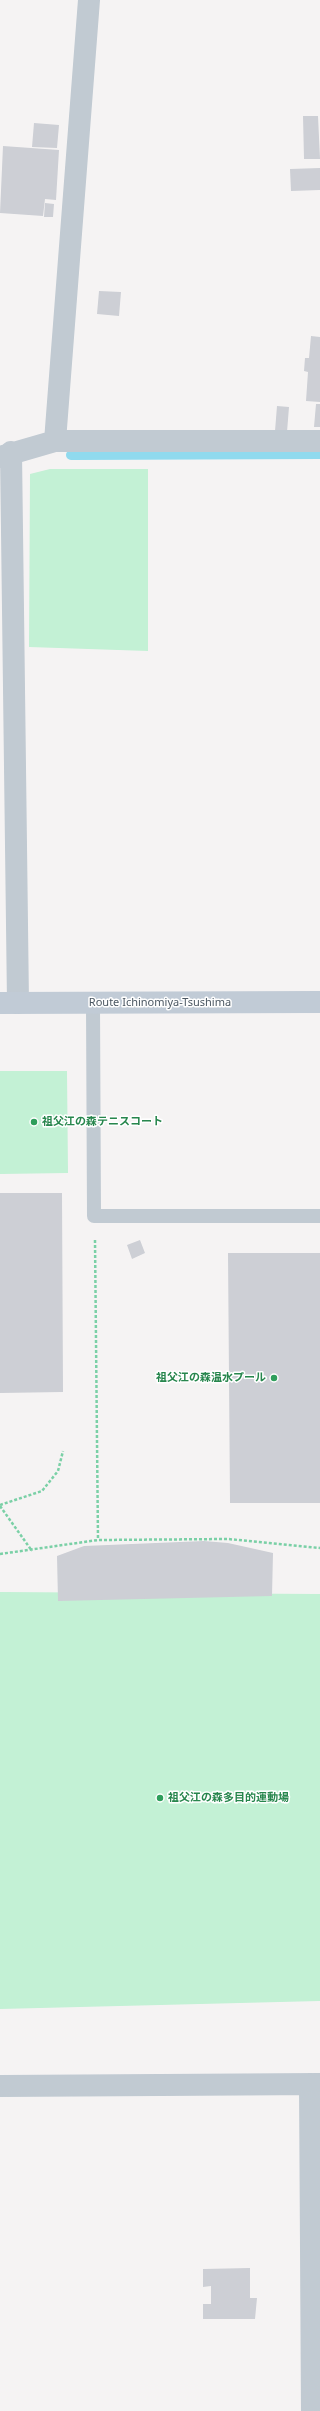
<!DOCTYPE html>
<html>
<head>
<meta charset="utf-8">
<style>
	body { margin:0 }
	canvas { display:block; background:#f5f3f3 }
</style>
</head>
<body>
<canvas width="320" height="2411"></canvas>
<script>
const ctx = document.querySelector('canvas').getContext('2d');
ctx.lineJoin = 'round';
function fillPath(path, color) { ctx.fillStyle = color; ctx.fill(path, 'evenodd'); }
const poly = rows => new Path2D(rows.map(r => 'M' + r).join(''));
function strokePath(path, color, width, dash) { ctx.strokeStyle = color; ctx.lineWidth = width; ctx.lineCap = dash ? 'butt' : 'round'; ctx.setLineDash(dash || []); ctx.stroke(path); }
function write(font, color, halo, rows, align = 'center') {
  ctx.font = font + ' "Noto Sans","Noto Sans JP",sans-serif'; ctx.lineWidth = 3; ctx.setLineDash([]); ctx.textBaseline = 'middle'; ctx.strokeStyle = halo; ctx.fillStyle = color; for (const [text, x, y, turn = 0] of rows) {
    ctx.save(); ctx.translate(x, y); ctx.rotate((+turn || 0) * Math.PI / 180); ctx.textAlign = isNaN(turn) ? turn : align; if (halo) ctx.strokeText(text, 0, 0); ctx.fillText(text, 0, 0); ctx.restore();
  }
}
fillPath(poly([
	[50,469,148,469,148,651,29,647,30,474],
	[0,1071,67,1071,68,1173,0,1174],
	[0,1592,320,1594,320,2001,0,2009]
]), '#c3f1d5');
strokePath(poly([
	[71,455,320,454]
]), '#90daee', 10);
fillPath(poly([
	[303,116,318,116,320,159,304,159],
	[34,123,59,125,57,148,32,147],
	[3,146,59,150,56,200,45,199,43,216,0,213],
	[320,168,320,190,291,191,290,169],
	[45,203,54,204,53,217,44,217],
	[99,291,121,292,119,316,97,314],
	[311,336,320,337,320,402,306,401,308,372,304,371,305,358,309,358],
	[316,404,320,404,320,427,314,427],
	[277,406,289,407,287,432,275,431],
	[0,1193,62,1193,63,1392,0,1393],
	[140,1240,145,1253,132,1259,127,1245],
	[228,1253,320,1253,320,1503,230,1503],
	[204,1541,228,1543,273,1553,272,1596,58,1601,57,1556,84,1546],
	[250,2268,250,2298,257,2298,255,2319,203,2319,203,2304,211,2304,211,2286,203,2287,203,2269]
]), '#cdcfd5');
strokePath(poly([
	[95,1240,98,1540],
	[0,1505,42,1491,58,1471,63,1451],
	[0,1506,32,1551],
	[0,1554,98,1540,228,1539,320,1548]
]), '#7ad0a6', 2.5, [3, 2]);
strokePath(poly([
	[93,1003,94,1216,320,1216]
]), '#c1cad2', 14);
strokePath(poly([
	[55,441,89,0],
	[11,452,18,1003],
	[0,457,55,441,320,441],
	[310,2084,312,2411],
	[0,2086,320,2084]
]), '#c1cad2', 22);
strokePath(poly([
	[0,1003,320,1002]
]), '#c1cbd6', 22);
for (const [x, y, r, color] of [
	[34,1122,4,"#2e9e5b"],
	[274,1378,4,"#2e9e5b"],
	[160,1798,4,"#2e9e5b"]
]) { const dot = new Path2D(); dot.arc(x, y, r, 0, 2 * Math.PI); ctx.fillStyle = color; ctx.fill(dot); strokePath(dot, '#fff', 1.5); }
write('11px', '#4a5661', '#fff', [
	["Route Ichinomiya-Tsushima",160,1003]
]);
write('bold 11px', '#27864d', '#fff', [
	["祖父江の森テニスコート",42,1122],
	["祖父江の森温水プール",266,1378,"right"],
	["祖父江の森多目的運動場",168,1798]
], 'left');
</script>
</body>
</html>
